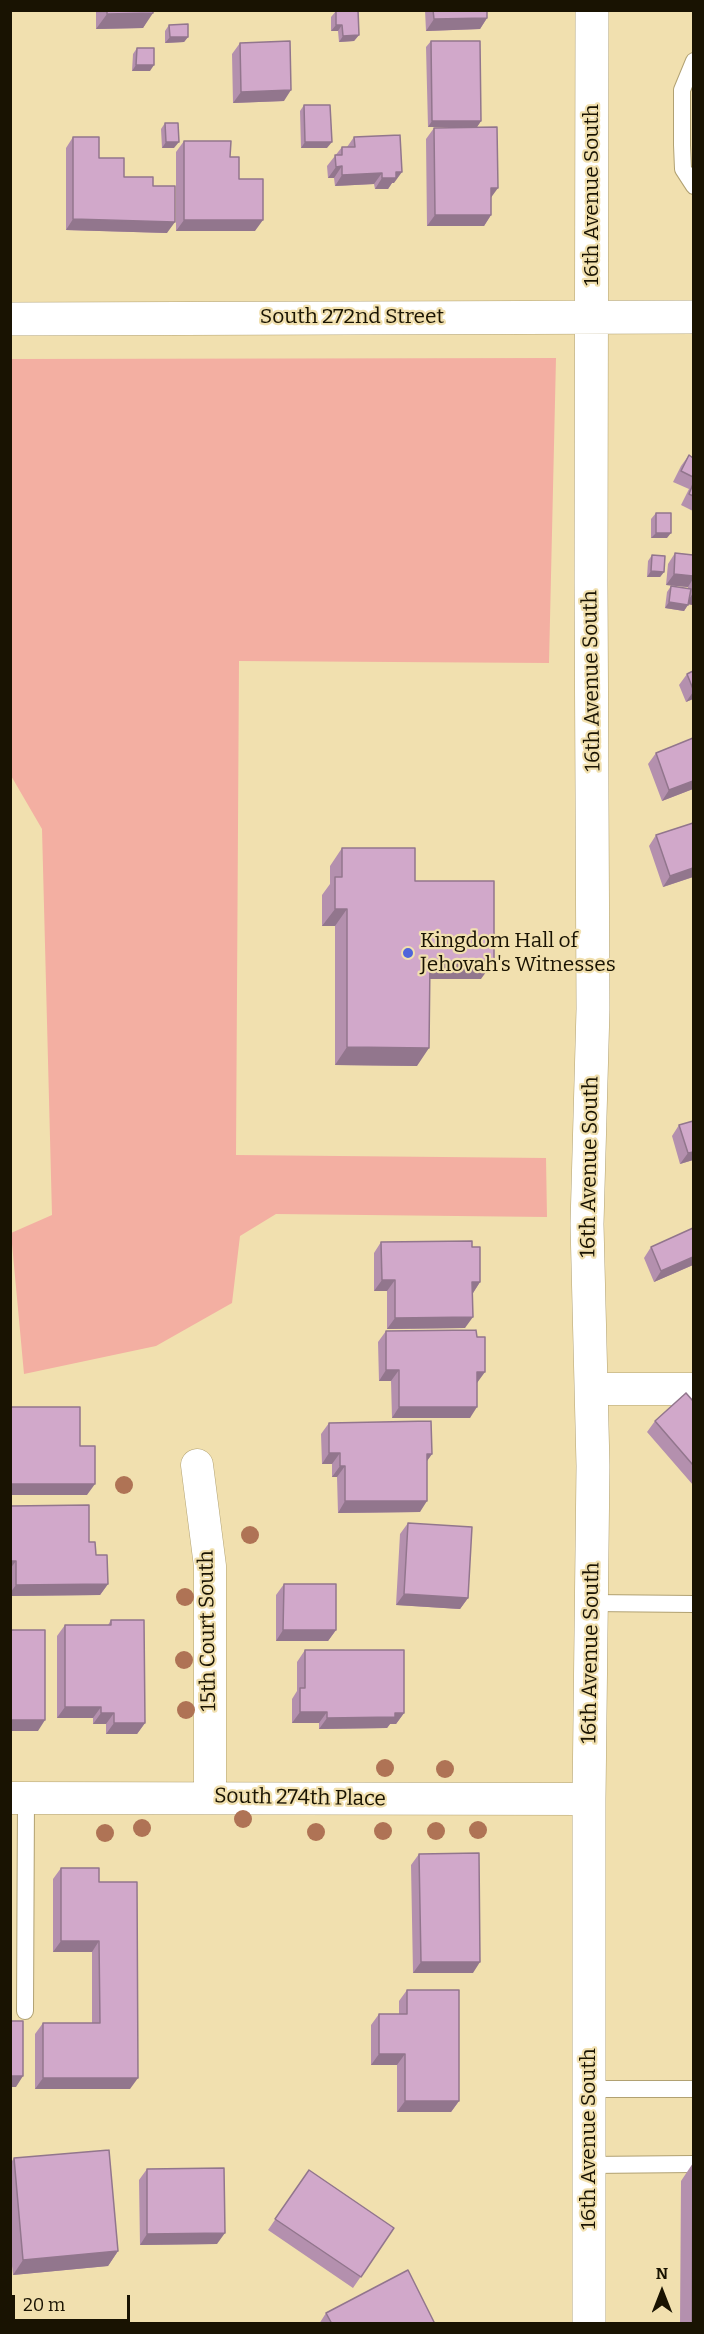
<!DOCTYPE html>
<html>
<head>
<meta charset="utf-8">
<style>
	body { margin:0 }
	#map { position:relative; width:704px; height:2334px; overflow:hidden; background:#f1e0af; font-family:Bitter,serif }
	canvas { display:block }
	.frame { position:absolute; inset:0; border:12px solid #191302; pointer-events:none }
	.north { position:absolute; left:632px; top:2262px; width:60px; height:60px; -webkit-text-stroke:4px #f1e0af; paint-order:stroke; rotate:0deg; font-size:16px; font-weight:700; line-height:24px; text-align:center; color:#191302 }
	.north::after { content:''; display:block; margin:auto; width:21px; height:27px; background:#191302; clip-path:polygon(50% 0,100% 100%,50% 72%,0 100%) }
	.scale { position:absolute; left:12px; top:2295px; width:118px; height:27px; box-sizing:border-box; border:3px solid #191302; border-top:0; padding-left:8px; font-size:18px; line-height:21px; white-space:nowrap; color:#191302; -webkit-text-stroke:4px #f1e0af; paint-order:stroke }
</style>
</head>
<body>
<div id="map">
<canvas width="704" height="2334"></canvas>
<div class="frame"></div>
<div class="north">N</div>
<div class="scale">20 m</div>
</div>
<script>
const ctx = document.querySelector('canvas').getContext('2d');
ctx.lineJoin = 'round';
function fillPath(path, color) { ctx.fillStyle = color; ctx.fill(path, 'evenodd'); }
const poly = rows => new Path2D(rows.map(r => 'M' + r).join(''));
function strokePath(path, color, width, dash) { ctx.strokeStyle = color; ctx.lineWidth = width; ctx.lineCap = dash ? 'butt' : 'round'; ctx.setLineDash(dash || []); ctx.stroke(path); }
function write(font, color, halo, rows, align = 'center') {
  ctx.font = font + ' Bitter,serif'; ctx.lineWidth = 4.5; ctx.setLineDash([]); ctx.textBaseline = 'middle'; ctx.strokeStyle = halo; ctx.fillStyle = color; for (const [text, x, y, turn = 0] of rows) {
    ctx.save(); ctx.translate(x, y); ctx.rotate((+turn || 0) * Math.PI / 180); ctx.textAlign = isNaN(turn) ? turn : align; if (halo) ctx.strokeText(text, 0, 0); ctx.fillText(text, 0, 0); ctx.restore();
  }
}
fillPath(poly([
	[556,358,549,663,239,661,236,1155,546,1158,547,1217,276,1214,240,1236,232,1303,156,1346,24,1374,11,1233,52,1215,42,829,10,774,11,359]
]), '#f3afa2');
const service = poly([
	[694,61,682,90,682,145,683,169,694,186],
	[591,1603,694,1604],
	[25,2011,26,1798],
	[589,2089,694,2089],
	[589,2165,694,2164]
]);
const minor = poly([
	[592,1389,694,1389],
	[197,1465,210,1566,210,1797],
	[10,1798,589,1799]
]);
const secondary = poly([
	[10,319,694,317],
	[589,2324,589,1799,593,1466,587,1224,593,1009,591,582,592,10]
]);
strokePath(service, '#b1a172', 18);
strokePath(minor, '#b1a172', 33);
strokePath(secondary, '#b1a172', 34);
strokePath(service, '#fff', 16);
strokePath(minor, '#fff', 32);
strokePath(secondary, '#fff', 33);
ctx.fillStyle = '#af7355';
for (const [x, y] of [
	[124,1485],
	[250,1535],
	[185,1597],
	[184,1660],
	[186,1710],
	[385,1768],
	[445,1769],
	[243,1819],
	[142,1828],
	[478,1830],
	[383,1831],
	[436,1831],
	[316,1832],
	[105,1833]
]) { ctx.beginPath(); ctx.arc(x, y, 9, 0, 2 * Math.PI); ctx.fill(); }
fillPath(poly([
	[96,10,153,10,143,28,96,29],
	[425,10,487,10,487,18,480,29,426,31],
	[336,11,359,35,354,41,339,42,338,31,331,31,331,17],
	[169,25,188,37,184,42,165,43,165,31],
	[431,41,481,121,477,127,428,127,426,47],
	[240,43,284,101,233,103,232,54],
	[137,48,150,71,132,71,133,54],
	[304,105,327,148,301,148,300,111],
	[165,123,174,148,162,148,161,129],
	[434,128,491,197,491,215,484,226,427,226,426,139],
	[73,137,124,177,153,186,167,233,66,230,66,148],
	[354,137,394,183,392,183,388,189,375,189,374,184,335,186,334,178,328,178,327,166,342,147,347,147],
	[184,141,230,157,239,179,255,231,176,231,176,152],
	[689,455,693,458,693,511,681,505,689,489,673,482,681,466],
	[656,513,667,538,651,538,651,519],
	[675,553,693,555,693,605,688,604,684,611,665,608,667,592,671,586,688,589,688,587,666,585,668,564],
	[652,555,664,572,660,577,647,577,648,561],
	[693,671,693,699,686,702,679,685,687,674],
	[656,753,693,789,662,801,648,764],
	[693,823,693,877,663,887,649,846,656,835],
	[342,848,415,881,481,979,430,979,417,1066,335,1065,335,926,322,926,322,895,330,884,330,866],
	[693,1121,693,1160,680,1164,672,1136,679,1125],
	[693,1228,693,1265,654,1282,644,1258,651,1247],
	[381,1242,472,1247,480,1282,473,1293,465,1328,387,1329,387,1291,374,1291,374,1253],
	[386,1331,477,1383,470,1418,392,1418,391,1381,379,1381,378,1342],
	[693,1401,693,1485,647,1432,655,1421],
	[329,1423,432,1454,427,1461,420,1512,338,1513,337,1477,332,1477,332,1464,322,1464,321,1434],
	[10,1506,89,1542,108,1584,100,1595,10,1596],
	[408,1523,468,1598,460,1609,396,1605,400,1534],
	[284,1584,336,1630,328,1641,276,1641,276,1595],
	[111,1620,145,1723,137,1734,106,1734,106,1724,93,1724,93,1718,57,1718,57,1636,65,1625,108,1625],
	[305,1650,404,1713,396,1724,390,1724,387,1728,319,1729,319,1723,292,1723,292,1699,297,1691,297,1662],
	[419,1854,473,1973,413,1973,411,1865],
	[61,1868,99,1882,130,2089,35,2089,35,2034,43,2023,92,2023,92,1952,53,1952,53,1879],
	[407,1990,459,2101,451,2112,397,2112,397,2065,371,2065,371,2025,379,2014,399,2014,399,2001],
	[14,2158,118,2251,108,2266,13,2275,10,2248,10,2164],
	[693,2163,693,2324,680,2324,681,2181],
	[147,2169,217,2244,140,2245,139,2180],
	[309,2170,394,2228,353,2288,268,2230],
	[326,2313,435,2324,319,2324]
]), '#b490ae');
fillPath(poly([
	[153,13,143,28,96,29,107,14],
	[487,18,480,29,426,31,434,19],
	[336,25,342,25,338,31,331,31],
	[359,35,354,41,339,42,343,36],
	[170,37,188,37,184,42,165,43],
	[136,65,154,65,150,71,132,71],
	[291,90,284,101,233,103,241,92],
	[432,121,481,121,477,127,428,127],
	[166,142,179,142,174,148,162,148],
	[305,142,332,142,327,148,301,148],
	[342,166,334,178,328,178,336,167],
	[396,172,402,172,394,183,392,183,388,189,375,189,382,178],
	[382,173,374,184,335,186,342,175],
	[491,188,498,188,490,199],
	[435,215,491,215,484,226,427,226],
	[73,219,175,222,167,233,66,230],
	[184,220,263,220,255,231,176,231],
	[656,533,671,533,667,538,651,538],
	[651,571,664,572,660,577,647,577],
	[674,574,693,576,693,579,688,587,666,585],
	[693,593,693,605,686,604],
	[669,602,688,605,684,611,665,608],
	[693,692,693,699,686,702],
	[693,781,693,789,662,801,669,790],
	[693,868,693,877,663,887,670,876],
	[335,909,347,909,335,926,322,926],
	[430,961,494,961,481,979,417,979],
	[347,1047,429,1048,417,1066,335,1065],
	[693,1152,693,1160,680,1164,688,1153],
	[693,1257,693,1265,654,1282,661,1271],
	[382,1280,395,1280,387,1291,374,1291],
	[472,1282,480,1282,473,1293],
	[473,1317,465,1328,387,1329,395,1318],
	[386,1370,399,1370,391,1381,379,1381],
	[477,1372,485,1372,477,1383],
	[399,1407,477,1407,470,1418,392,1418],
	[329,1453,340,1453,332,1464,322,1464],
	[427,1454,432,1454,424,1465],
	[340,1466,345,1466,337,1477,332,1477],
	[10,1484,95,1484,87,1495,10,1495],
	[345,1501,427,1501,420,1512,338,1513],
	[10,1561,16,1561,10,1569],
	[108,1584,100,1595,10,1596,10,1593,16,1585],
	[404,1594,468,1598,460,1609,396,1605],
	[283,1630,336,1630,328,1641,276,1641],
	[65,1707,101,1707,93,1718,57,1718],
	[300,1712,327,1712,319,1723,292,1723],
	[101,1713,114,1713,106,1724,93,1724],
	[395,1713,404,1713,396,1724,390,1724,387,1728,319,1729,327,1718],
	[10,1720,45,1720,38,1731,10,1731],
	[114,1723,145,1723,137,1734,106,1734],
	[61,1941,99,1941,92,1952,53,1952],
	[421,1962,480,1962,473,1973,413,1973],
	[379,2054,405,2054,397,2065,371,2065],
	[10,2076,23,2076,16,2087,10,2087],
	[43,2078,138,2078,130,2089,35,2089],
	[405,2101,459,2101,451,2112,397,2112],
	[225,2233,217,2244,140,2245,147,2234],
	[118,2251,108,2266,13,2275,23,2260]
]), '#92768d');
const building = poly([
	[107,10,153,10,153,13,107,14,107,10],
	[358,10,359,35,343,36,342,25,336,25,336,11,358,10],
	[433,10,487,10,487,18,434,19,433,10],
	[188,24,188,37,170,37,169,25,188,24],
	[290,41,291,90,241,92,240,43,290,41],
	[431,41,480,41,481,121,432,121,431,41],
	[137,48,154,48,154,65,136,65,137,48],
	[304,105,330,105,332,142,305,142,304,105],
	[165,123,178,123,179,142,166,142,165,123],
	[497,127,498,188,491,188,491,215,435,215,434,128,497,127],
	[400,135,402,172,396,172,396,178,382,178,382,173,342,175,342,166,336,167,335,155,342,155,342,147,355,147,354,137,400,135],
	[73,137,99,137,99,158,124,158,124,177,153,177,153,186,175,186,175,222,73,219,73,137],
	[184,141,231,141,230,157,239,157,239,179,263,179,263,220,184,220,184,141],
	[689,455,693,458,693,477,681,471,689,455],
	[693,484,693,496,689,494,693,484],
	[656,513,671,513,671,533,656,533,656,513],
	[675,553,693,555,693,576,674,574,675,553],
	[652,555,665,556,664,572,651,571,652,555],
	[671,586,691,589,688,605,669,602,671,586],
	[693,671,693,689,687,674,693,671],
	[693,738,693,781,669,790,656,753,693,738],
	[693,823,693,868,670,876,656,835,693,823],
	[342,848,415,848,415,881,494,881,494,961,430,961,429,1048,347,1047,347,909,335,909,335,877,342,877,342,848],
	[693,1121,693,1152,688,1153,679,1125,693,1121],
	[693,1228,693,1257,661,1271,651,1247,693,1228],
	[472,1241,472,1247,480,1247,480,1282,472,1282,473,1317,395,1318,395,1280,382,1280,381,1242,472,1241],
	[476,1330,477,1337,485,1337,485,1372,477,1372,477,1407,399,1407,399,1370,386,1370,386,1331,476,1330],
	[686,1393,693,1401,693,1465,655,1421,686,1393],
	[10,1407,80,1407,80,1446,95,1446,95,1484,10,1484,10,1407],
	[431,1421,432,1454,427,1454,427,1501,345,1501,345,1466,340,1466,340,1453,329,1453,329,1423,431,1421],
	[89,1505,89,1542,95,1542,96,1555,107,1555,108,1584,16,1585,16,1561,10,1561,10,1506,89,1505],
	[408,1523,472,1527,468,1598,404,1594,408,1523],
	[284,1584,336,1584,336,1630,283,1630,284,1584],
	[111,1620,144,1620,145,1723,114,1723,114,1713,101,1713,101,1707,65,1707,65,1625,111,1625,111,1620],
	[10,1630,45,1630,45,1720,10,1720,10,1630],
	[305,1650,404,1650,404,1713,395,1713,395,1717,327,1718,327,1712,300,1712,300,1688,305,1688,305,1650],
	[479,1853,480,1962,421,1962,419,1854,479,1853],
	[61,1868,99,1868,99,1882,137,1882,138,2078,43,2078,43,2023,100,2023,99,1941,61,1941,61,1868],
	[407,1990,459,1990,459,2101,405,2101,405,2054,379,2054,379,2014,407,2014,407,1990],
	[10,2021,23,2021,23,2076,10,2076,10,2021],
	[109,2150,118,2251,23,2260,14,2158,109,2150],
	[693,2164,693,2324,692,2324,693,2164],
	[224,2168,225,2233,147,2234,147,2169,224,2168],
	[309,2170,394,2228,361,2277,275,2219,309,2170],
	[408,2270,435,2324,332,2324,326,2313,408,2270]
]);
fillPath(building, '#d1a8ca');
strokePath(building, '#92768d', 1.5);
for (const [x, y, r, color] of [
	[408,953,6,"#4f65da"]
]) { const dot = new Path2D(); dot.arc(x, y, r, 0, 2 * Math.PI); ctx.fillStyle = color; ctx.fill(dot); strokePath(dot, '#f1e0af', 2); }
write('21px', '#191302', '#f1e0af', [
	["16th Avenue South",592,195,-90],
	["South 272nd Street",352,317],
	["16th Avenue South",592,681,-91],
	["16th Avenue South",590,1167,-89],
	["15th Court South",208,1631,-91],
	["16th Avenue South",591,1653,-89],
	["South 274th Place",300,1798,1],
	["16th Avenue South",589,2139,-90]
]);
write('21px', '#191302', '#f1e0af', [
	["Kingdom Hall of",420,941],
	["Jehovah's Witnesses",420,965]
], 'left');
</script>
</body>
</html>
